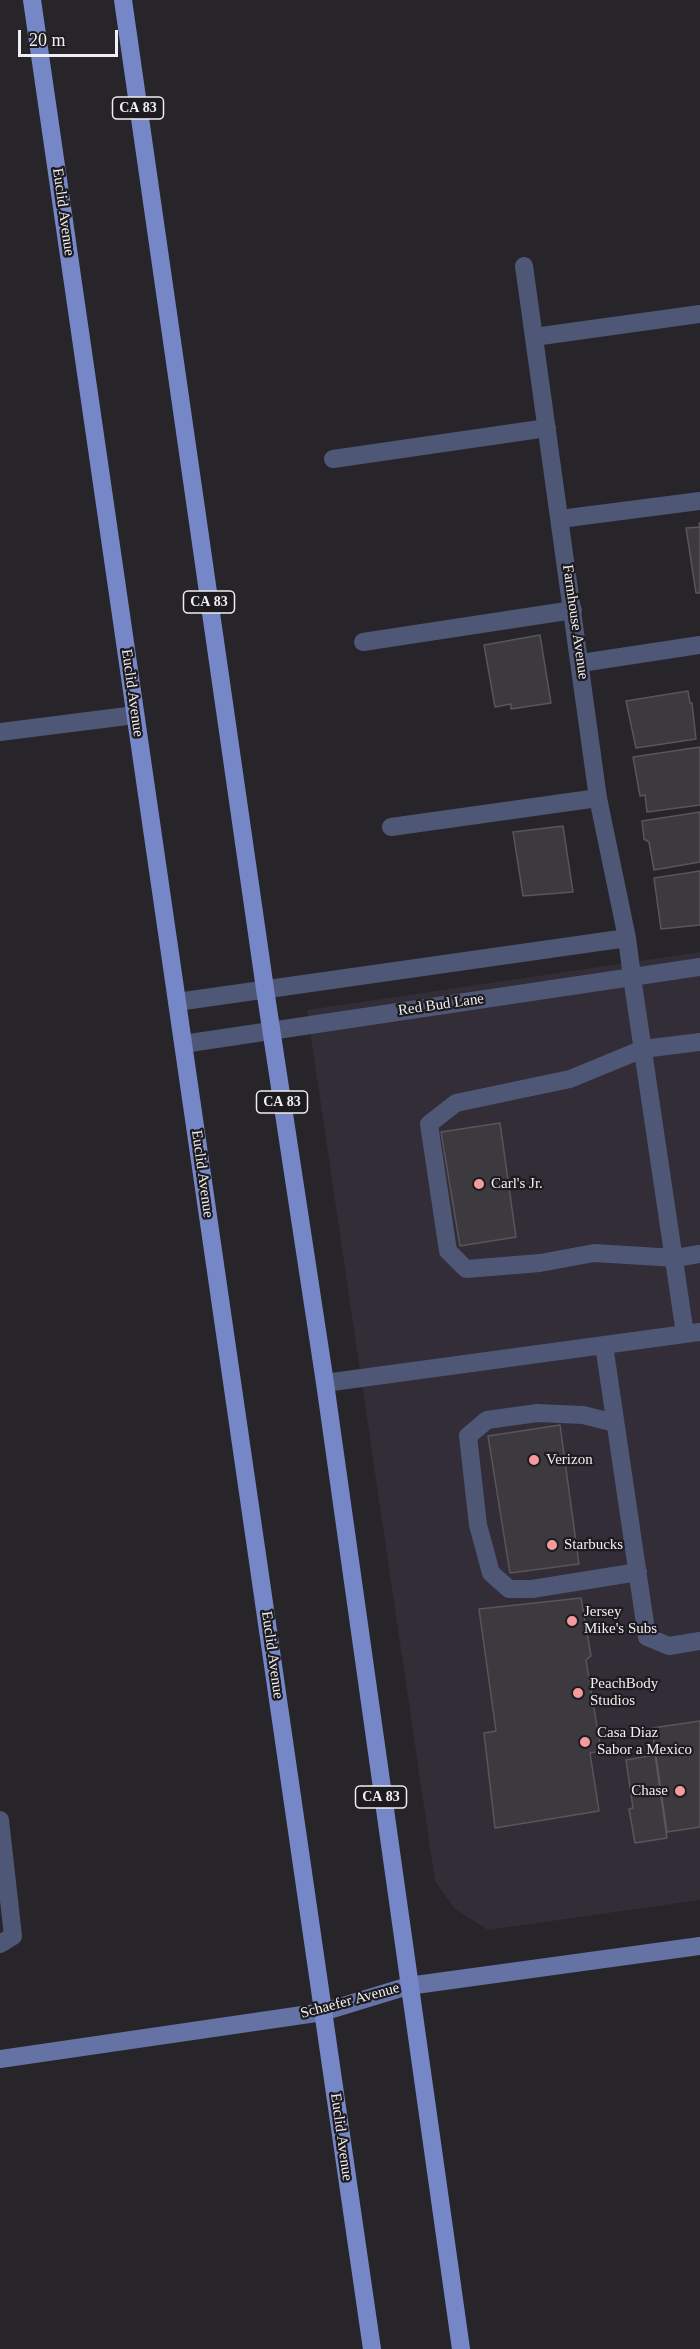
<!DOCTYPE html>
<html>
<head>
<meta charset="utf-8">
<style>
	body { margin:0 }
	#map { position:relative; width:700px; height:2349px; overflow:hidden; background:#272529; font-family:Georgia,serif }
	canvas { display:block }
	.scale { position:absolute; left:18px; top:30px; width:100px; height:27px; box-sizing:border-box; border:3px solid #efeef0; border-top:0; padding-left:8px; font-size:18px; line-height:21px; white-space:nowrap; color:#efeef0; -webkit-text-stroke:4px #1d1b1f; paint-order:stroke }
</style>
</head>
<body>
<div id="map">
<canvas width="700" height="2349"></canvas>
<div class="scale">20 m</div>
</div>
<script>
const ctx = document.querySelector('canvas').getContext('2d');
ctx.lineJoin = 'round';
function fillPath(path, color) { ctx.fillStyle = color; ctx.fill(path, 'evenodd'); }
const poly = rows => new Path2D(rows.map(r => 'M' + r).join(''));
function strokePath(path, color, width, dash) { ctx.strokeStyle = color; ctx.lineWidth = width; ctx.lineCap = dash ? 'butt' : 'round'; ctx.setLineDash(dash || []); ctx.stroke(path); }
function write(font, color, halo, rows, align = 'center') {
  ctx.font = font + ' Georgia,serif'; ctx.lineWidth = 4.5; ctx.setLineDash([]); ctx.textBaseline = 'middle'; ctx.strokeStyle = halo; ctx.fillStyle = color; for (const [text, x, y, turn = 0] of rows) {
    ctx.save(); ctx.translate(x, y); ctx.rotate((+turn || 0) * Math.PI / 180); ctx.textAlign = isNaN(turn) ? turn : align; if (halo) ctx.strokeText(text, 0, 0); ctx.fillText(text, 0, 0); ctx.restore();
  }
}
fillPath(poly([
	[700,952,700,1900,488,1930,455,1909,435,1881,307,1010]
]), '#322d36');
const building = poly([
	[699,523,700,523,700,593,696,593,686,528,700,527,699,523],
	[540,635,551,703,511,709,511,704,495,707,484,645,540,635],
	[688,691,690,703,692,703,696,739,636,748,626,701,688,691],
	[700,747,700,805,647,812,645,795,640,796,633,757,700,747],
	[700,812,700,862,654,870,649,842,644,839,642,821,700,812],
	[563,826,573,892,523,896,513,832,563,826],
	[700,871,700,925,661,929,654,878,700,871],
	[500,1123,516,1237,460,1246,441,1132,500,1123],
	[560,1425,579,1564,510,1573,488,1436,560,1425],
	[581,1598,591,1656,586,1660,601,1751,590,1753,599,1811,495,1828,484,1733,496,1731,479,1609,581,1598],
	[700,1721,700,1827,667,1832,652,1728,700,1721],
	[655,1755,667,1838,635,1843,629,1809,633,1808,626,1760,655,1755]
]);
fillPath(building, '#3d3a3f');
strokePath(building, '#58565a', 1.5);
strokePath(poly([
	[534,337,700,314],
	[333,459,547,428],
	[560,519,700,501],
	[363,642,573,610],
	[0,732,135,715],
	[391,827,598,798],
	[632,977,685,1334],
	[700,1042,643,1049,570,1079,456,1103,429,1124,448,1251,466,1269,540,1263,594,1253,676,1258,700,1254],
	[604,1345,647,1637,669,1646,700,1641],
	[325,1383,700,1332],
	[615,1423,583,1415,537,1413,487,1420,468,1436,478,1525,491,1573,509,1589,532,1589,638,1572],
	[0,1820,13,1936,0,1944]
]), '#4e5776', 18);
strokePath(poly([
	[524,266,598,798,627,938,632,977],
	[581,663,700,645],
	[177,1002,627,938],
	[183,1044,700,967]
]), '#4e5776', 18);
strokePath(poly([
	[0,2059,323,2012,408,1986,700,1946]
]), '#6472a4', 18);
strokePath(poly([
	[32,0,372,2349],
	[123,0,265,989,325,1383,461,2349]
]), '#7587c7', 18);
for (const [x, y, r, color] of [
	[479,1184,6,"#f59b9e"],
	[534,1460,6,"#f59b9e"],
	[552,1545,6,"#f59b9e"],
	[572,1621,6,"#f59b9e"],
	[578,1693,6,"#f59b9e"],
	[585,1742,6,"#f59b9e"],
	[680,1791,6,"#f59b9e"]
]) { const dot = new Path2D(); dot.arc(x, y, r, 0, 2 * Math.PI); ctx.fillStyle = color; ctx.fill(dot); strokePath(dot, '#1d1b1f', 2); }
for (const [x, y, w] of [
	[138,108,51],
	[209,602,51],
	[282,1102,51],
	[381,1797,51]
]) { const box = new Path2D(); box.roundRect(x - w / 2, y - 11, w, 22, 4.5); ctx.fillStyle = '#1d1b1f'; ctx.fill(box); strokePath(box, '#efeef0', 1.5); }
write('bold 14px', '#efeef0', null, [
	["CA 83",138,108],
	["CA 83",209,602],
	["CA 83",282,1102],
	["CA 83",381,1797]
]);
write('15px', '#efeef0', '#1d1b1f', [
	["Euclid Avenue",63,212,82],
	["Farmhouse Avenue",575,622,82],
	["Euclid Avenue",132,693,82],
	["Red Bud Lane",441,1005,-8],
	["Euclid Avenue",202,1174,82],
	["Euclid Avenue",272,1655,82],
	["Schaefer Avenue",350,2001,-15],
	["Euclid Avenue",341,2137,82]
]);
write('15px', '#efeef0', '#1d1b1f', [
	["Carl's Jr.",491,1184],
	["Verizon",546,1460],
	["Starbucks",564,1545],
	["Jersey",584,1612],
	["Mike's Subs",584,1629],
	["PeachBody",590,1684],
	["Studios",590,1701],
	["Casa Diaz",597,1733],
	["Sabor a Mexico",597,1750],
	["Chase",668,1791,"right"]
], 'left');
</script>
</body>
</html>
